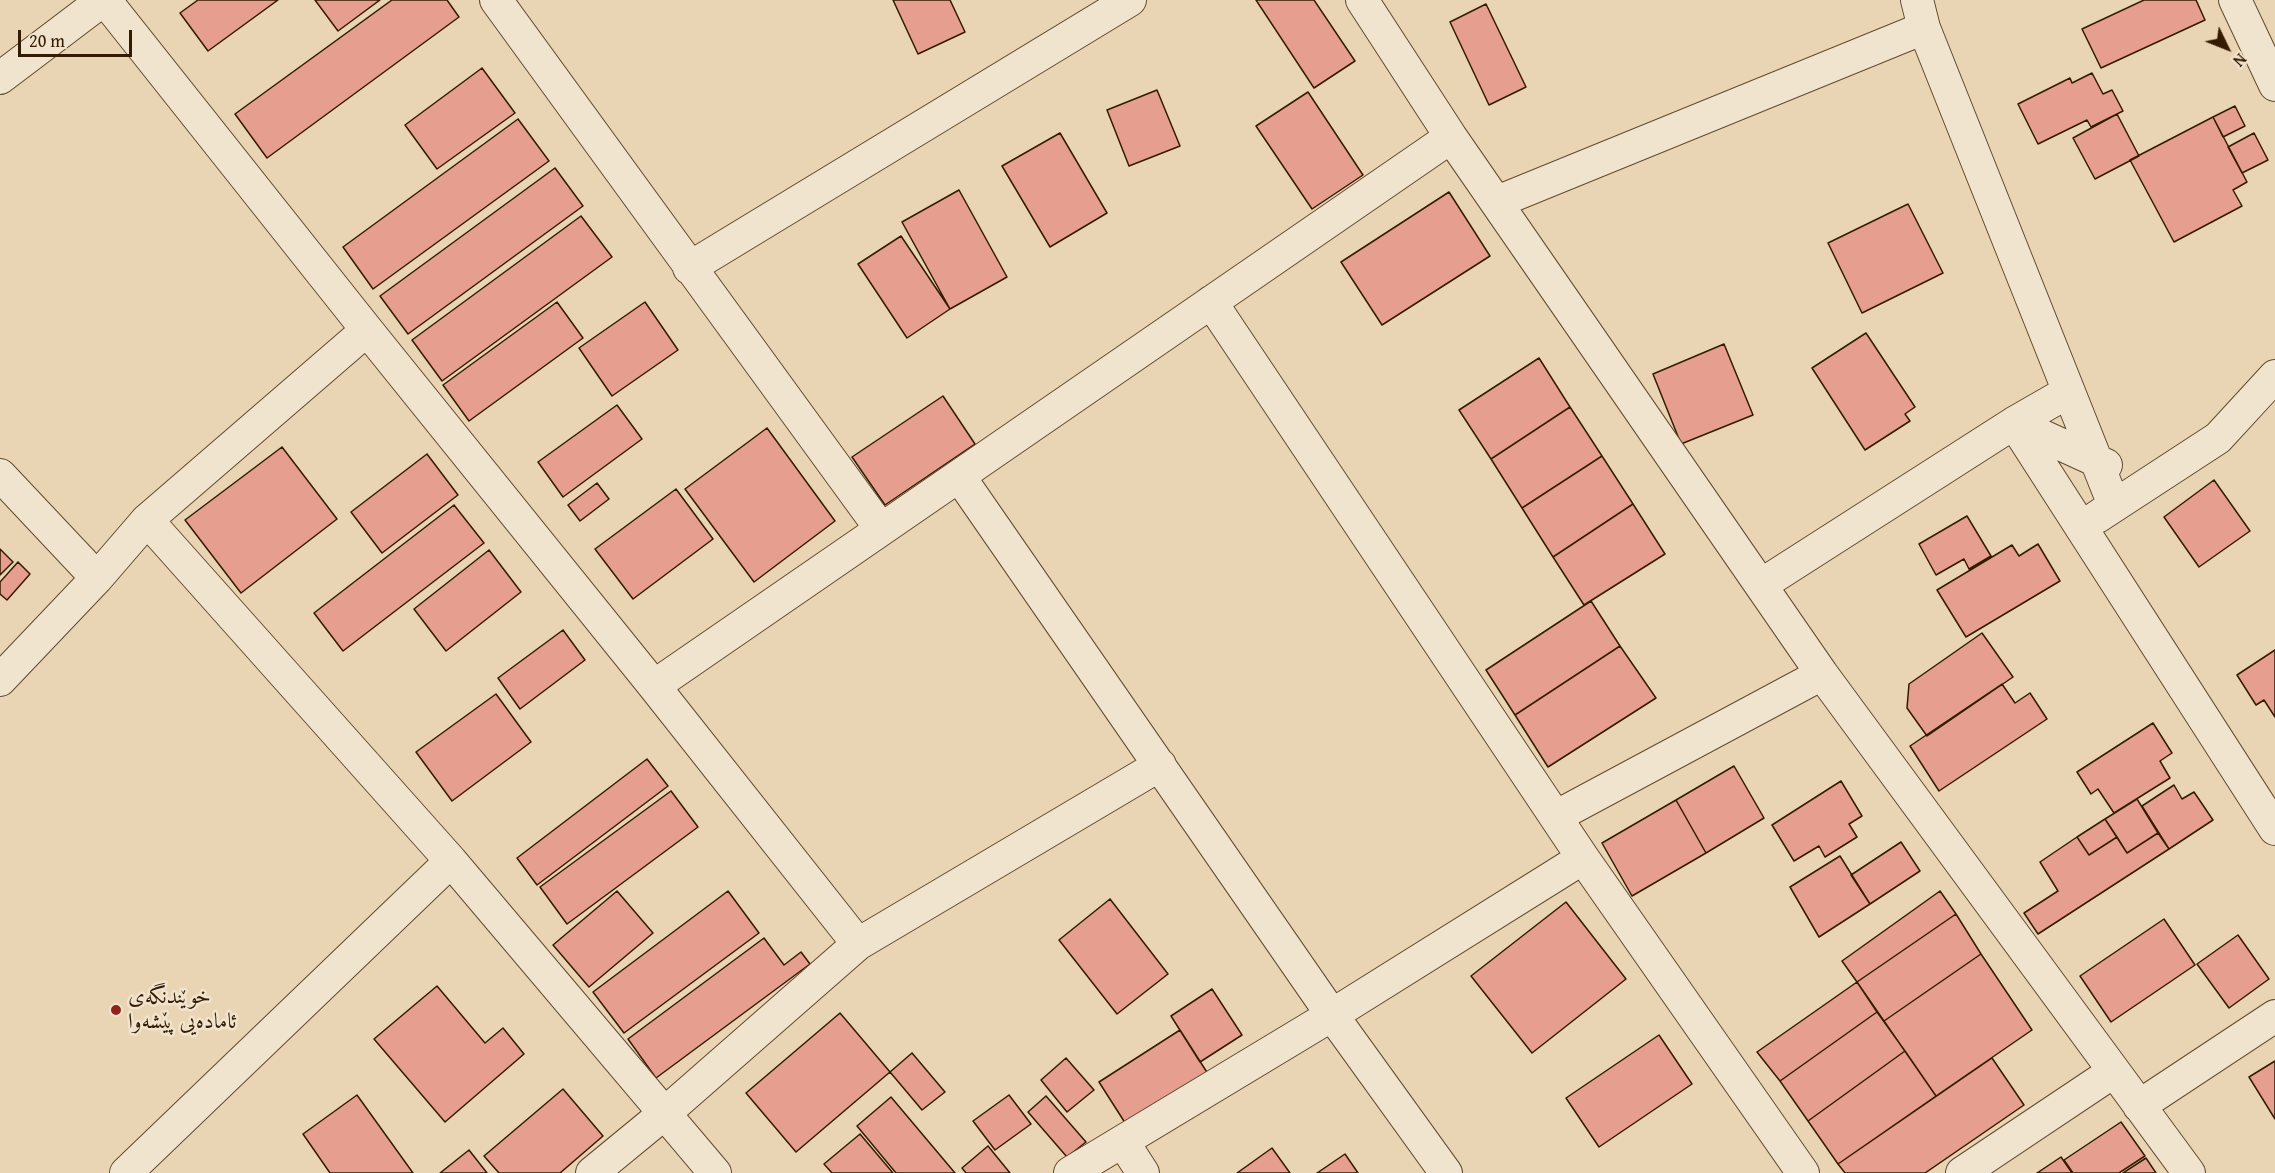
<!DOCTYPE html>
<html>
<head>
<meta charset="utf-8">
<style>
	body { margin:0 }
	#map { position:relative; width:2275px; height:1173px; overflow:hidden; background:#e9d5b4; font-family:"Gentium Book Plus",serif }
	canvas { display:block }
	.north { position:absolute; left:2197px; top:18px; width:60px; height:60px; -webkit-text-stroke:4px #f1e4ce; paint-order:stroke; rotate:133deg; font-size:16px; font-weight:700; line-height:24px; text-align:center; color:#341b01 }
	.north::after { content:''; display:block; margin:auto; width:21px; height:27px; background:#341b01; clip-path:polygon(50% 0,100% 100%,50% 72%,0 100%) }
	.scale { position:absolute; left:18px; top:30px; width:114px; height:27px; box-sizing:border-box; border:3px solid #341b01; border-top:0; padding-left:8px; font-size:18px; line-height:21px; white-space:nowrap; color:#341b01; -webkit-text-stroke:4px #f1e4ce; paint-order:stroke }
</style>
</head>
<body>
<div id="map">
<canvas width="2275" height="1173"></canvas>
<div class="north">N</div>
<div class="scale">20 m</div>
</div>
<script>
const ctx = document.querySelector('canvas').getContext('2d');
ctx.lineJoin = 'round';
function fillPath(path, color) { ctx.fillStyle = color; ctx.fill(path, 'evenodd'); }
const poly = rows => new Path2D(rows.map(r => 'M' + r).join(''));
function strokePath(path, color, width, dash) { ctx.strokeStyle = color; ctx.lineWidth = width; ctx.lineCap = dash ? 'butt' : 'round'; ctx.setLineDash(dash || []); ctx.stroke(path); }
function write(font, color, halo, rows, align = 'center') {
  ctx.font = font + ' "Gentium Book Plus",Amiri,serif'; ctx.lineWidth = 5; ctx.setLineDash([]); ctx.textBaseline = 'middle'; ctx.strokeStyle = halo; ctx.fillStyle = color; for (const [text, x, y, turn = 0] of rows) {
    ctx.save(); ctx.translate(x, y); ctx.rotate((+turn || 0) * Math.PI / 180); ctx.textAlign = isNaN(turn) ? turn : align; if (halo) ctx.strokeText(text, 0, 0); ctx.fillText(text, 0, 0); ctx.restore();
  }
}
const building = poly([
	[198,0,278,0,208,51,180,13,198,0],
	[315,0,380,0,338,31,315,0],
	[392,0,447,0,459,17,267,158,235,114,392,0],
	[893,0,950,0,965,32,918,54,893,0],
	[1256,0,1314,0,1355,61,1314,88,1256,0],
	[2144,0,2196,0,2205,20,2101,68,2082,29,2144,0],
	[1486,4,1526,87,1489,105,1450,22,1486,4],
	[482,68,515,113,437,169,405,125,482,68],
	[2092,73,2103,94,2112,90,2123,111,2091,127,2087,120,2038,144,2018,104,2070,78,2072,83,2092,73],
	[1157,90,1180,146,1129,166,1107,110,1157,90],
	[1308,92,1363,175,1312,209,1256,126,1308,92],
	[2235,106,2245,126,2223,137,2213,117,2235,106],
	[2117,114,2139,156,2095,179,2073,138,2117,114],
	[2213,117,2247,182,2233,190,2242,206,2174,242,2130,160,2213,117],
	[518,119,549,161,373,289,343,247,518,119],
	[1060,133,1107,213,1050,247,1002,166,1060,133],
	[2254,133,2268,160,2242,173,2228,147,2254,133],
	[555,168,583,206,408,334,380,296,555,168],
	[959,190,1007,277,950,309,902,222,959,190],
	[1449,192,1490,256,1382,325,1341,262,1449,192],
	[1908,204,1943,273,1862,313,1828,243,1908,204],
	[581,216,612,257,442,381,412,340,581,216],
	[901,236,950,309,907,338,858,264,901,236],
	[557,302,583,338,469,421,443,385,557,302],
	[645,302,678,350,612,396,579,348,645,302],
	[1866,333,1915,407,1905,414,1910,421,1865,450,1812,368,1866,333],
	[1724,344,1753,415,1681,444,1653,374,1724,344],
	[1539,358,1570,407,1491,459,1459,410,1539,358],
	[943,396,975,444,885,505,852,457,943,396],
	[617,405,642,439,563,497,538,462,617,405],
	[1570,407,1602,456,1522,508,1491,459,1570,407],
	[767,428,835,521,754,582,685,489,767,428],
	[282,447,337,519,241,593,185,520,282,447],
	[427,454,458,495,382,553,351,512,427,454],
	[1602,456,1633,504,1553,557,1522,508,1602,456],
	[2214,480,2250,531,2199,567,2164,517,2214,480],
	[597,483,609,499,580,521,568,505,597,483],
	[676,489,713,539,633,599,595,549,676,489],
	[1633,504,1665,554,1584,605,1553,557,1633,504],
	[454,505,484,543,343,651,314,613,454,505],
	[1967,516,1991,556,1969,569,1964,559,1936,575,1919,544,1967,516],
	[2038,544,2060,581,1966,637,1937,590,2012,545,2019,556,2038,544],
	[0,549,13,562,0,575,0,549],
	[489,550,521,592,446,651,414,609,489,550],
	[18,562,30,574,7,600,0,594,0,582,18,562],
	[1591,601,1620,646,1515,715,1486,670,1591,601],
	[563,630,585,660,520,709,498,678,563,630],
	[1982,633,2013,677,1927,736,1907,708,1909,684,1982,633],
	[1620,646,1656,698,1548,767,1515,715,1620,646],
	[2275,650,2275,717,2264,700,2256,705,2237,675,2275,650],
	[2002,684,2015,703,2030,693,2047,719,1939,791,1910,746,2002,684],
	[496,694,531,742,452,801,416,752,496,694],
	[2153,723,2172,753,2160,761,2170,778,2114,813,2098,789,2091,794,2077,772,2153,723],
	[647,759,668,786,537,885,517,858,647,759],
	[1734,766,1764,818,1706,853,1676,800,1734,766],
	[1841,781,1862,816,1849,824,1857,837,1825,857,1819,846,1794,861,1772,825,1841,781],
	[2174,785,2182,799,2194,792,2213,820,2169,849,2142,806,2174,785],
	[671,791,698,827,567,924,540,887,671,791],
	[2137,799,2158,833,2127,853,2105,819,2137,799],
	[1676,800,1706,853,1632,896,1602,843,1676,800],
	[2105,819,2117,837,2089,855,2077,837,2105,819],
	[2158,833,2169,849,2038,934,2024,913,2058,891,2040,862,2077,837,2089,855,2117,837,2127,853,2158,833],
	[1901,842,1920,871,1870,904,1851,875,1901,842],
	[1840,856,1870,904,1819,937,1790,887,1840,856],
	[617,891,653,933,589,987,553,945,617,891],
	[728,891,759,933,624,1033,593,992,728,891],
	[1940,891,1956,914,1857,982,1842,961,1940,891],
	[1110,899,1168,974,1117,1014,1059,940,1110,899],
	[1566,902,1626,979,1532,1053,1471,976,1566,902],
	[1956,914,1981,954,1884,1021,1857,982,1956,914],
	[2164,919,2195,965,2111,1022,2080,976,2164,919],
	[2238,935,2269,979,2229,1008,2197,964,2238,935],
	[764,938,784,965,801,952,810,964,656,1078,628,1039,764,938],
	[1981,954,2032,1030,1936,1096,1884,1021,1981,954],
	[1857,982,1877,1012,1780,1081,1757,1052,1857,982],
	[437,986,485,1043,503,1028,524,1054,445,1122,374,1039,437,986],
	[1212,989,1242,1035,1200,1062,1171,1016,1212,989],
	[1877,1012,1905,1051,1808,1121,1780,1081,1877,1012],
	[840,1013,890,1072,796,1152,746,1093,840,1013],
	[1180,1030,1210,1077,1129,1129,1099,1082,1180,1030],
	[1659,1035,1692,1084,1599,1147,1566,1098,1659,1035],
	[1905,1051,1936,1096,1838,1164,1808,1121,1905,1051],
	[912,1053,945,1092,922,1110,890,1072,912,1053],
	[1066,1058,1094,1090,1067,1112,1041,1080,1066,1058],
	[1992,1058,2024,1105,1925,1173,1845,1173,1838,1164,1992,1058],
	[2275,1061,2275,1119,2249,1077,2275,1061],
	[563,1089,603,1136,560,1173,499,1173,484,1156,563,1089],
	[357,1095,413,1173,330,1173,303,1134,357,1095],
	[1009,1095,1031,1124,995,1150,973,1121,1009,1095],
	[1046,1096,1086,1142,1067,1157,1028,1112,1046,1096],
	[891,1097,955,1173,896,1173,857,1126,891,1097],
	[2121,1122,2145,1156,2119,1173,2073,1173,2064,1160,2121,1122],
	[860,1134,893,1173,832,1173,824,1164,860,1134],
	[988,1146,1010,1173,966,1173,962,1168,988,1146],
	[1272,1148,1290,1173,1237,1173,1272,1148],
	[469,1150,487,1173,440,1173,469,1150],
	[1345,1154,1358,1173,1317,1173,1345,1154],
	[2061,1157,2072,1173,2037,1173,2061,1157],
	[2146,1158,2156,1173,2123,1173,2146,1158]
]);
fillPath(building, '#e69e8e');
strokePath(building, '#341b01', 1.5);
const street = poly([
	[105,0,367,330,654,686,858,944],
	[496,0,881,529],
	[1362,0,1451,137,1822,674,2189,1173],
	[1917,0,1924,28,2114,505],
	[2235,0,2275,85],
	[0,78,103,0],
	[1497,202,1924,28],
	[689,268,1130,0],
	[1211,302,1583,858,1803,1173],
	[2014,423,2275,829],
	[2014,423,2106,465],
	[0,475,97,578],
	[959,476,1332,1015,1446,1173],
	[2097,517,2218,438,2275,376],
	[147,520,451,861,715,1173],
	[1761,585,2014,423,2068,392],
	[0,680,97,578,147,520,367,330],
	[654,686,1451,137],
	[1557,816,1822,674],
	[2139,1106,2275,1016],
	[1123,1142,1143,1173],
	[126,1173,451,861],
	[592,1173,665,1113,858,944,1160,765],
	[1070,1173,1332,1015,1583,858],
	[1962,1173,2113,1072]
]);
strokePath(street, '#614a2e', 34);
strokePath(street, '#f1e4ce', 32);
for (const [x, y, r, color] of [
	[116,1010,6,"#8f2418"]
]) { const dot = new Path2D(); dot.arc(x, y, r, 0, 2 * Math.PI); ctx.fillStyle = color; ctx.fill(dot); strokePath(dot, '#f1e4ce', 2); }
write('22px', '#341b01', '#f1e4ce', [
	["خوێندنگەی",128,997],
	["ئامادەیی پێشەوا",128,1022]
], 'left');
</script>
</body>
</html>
